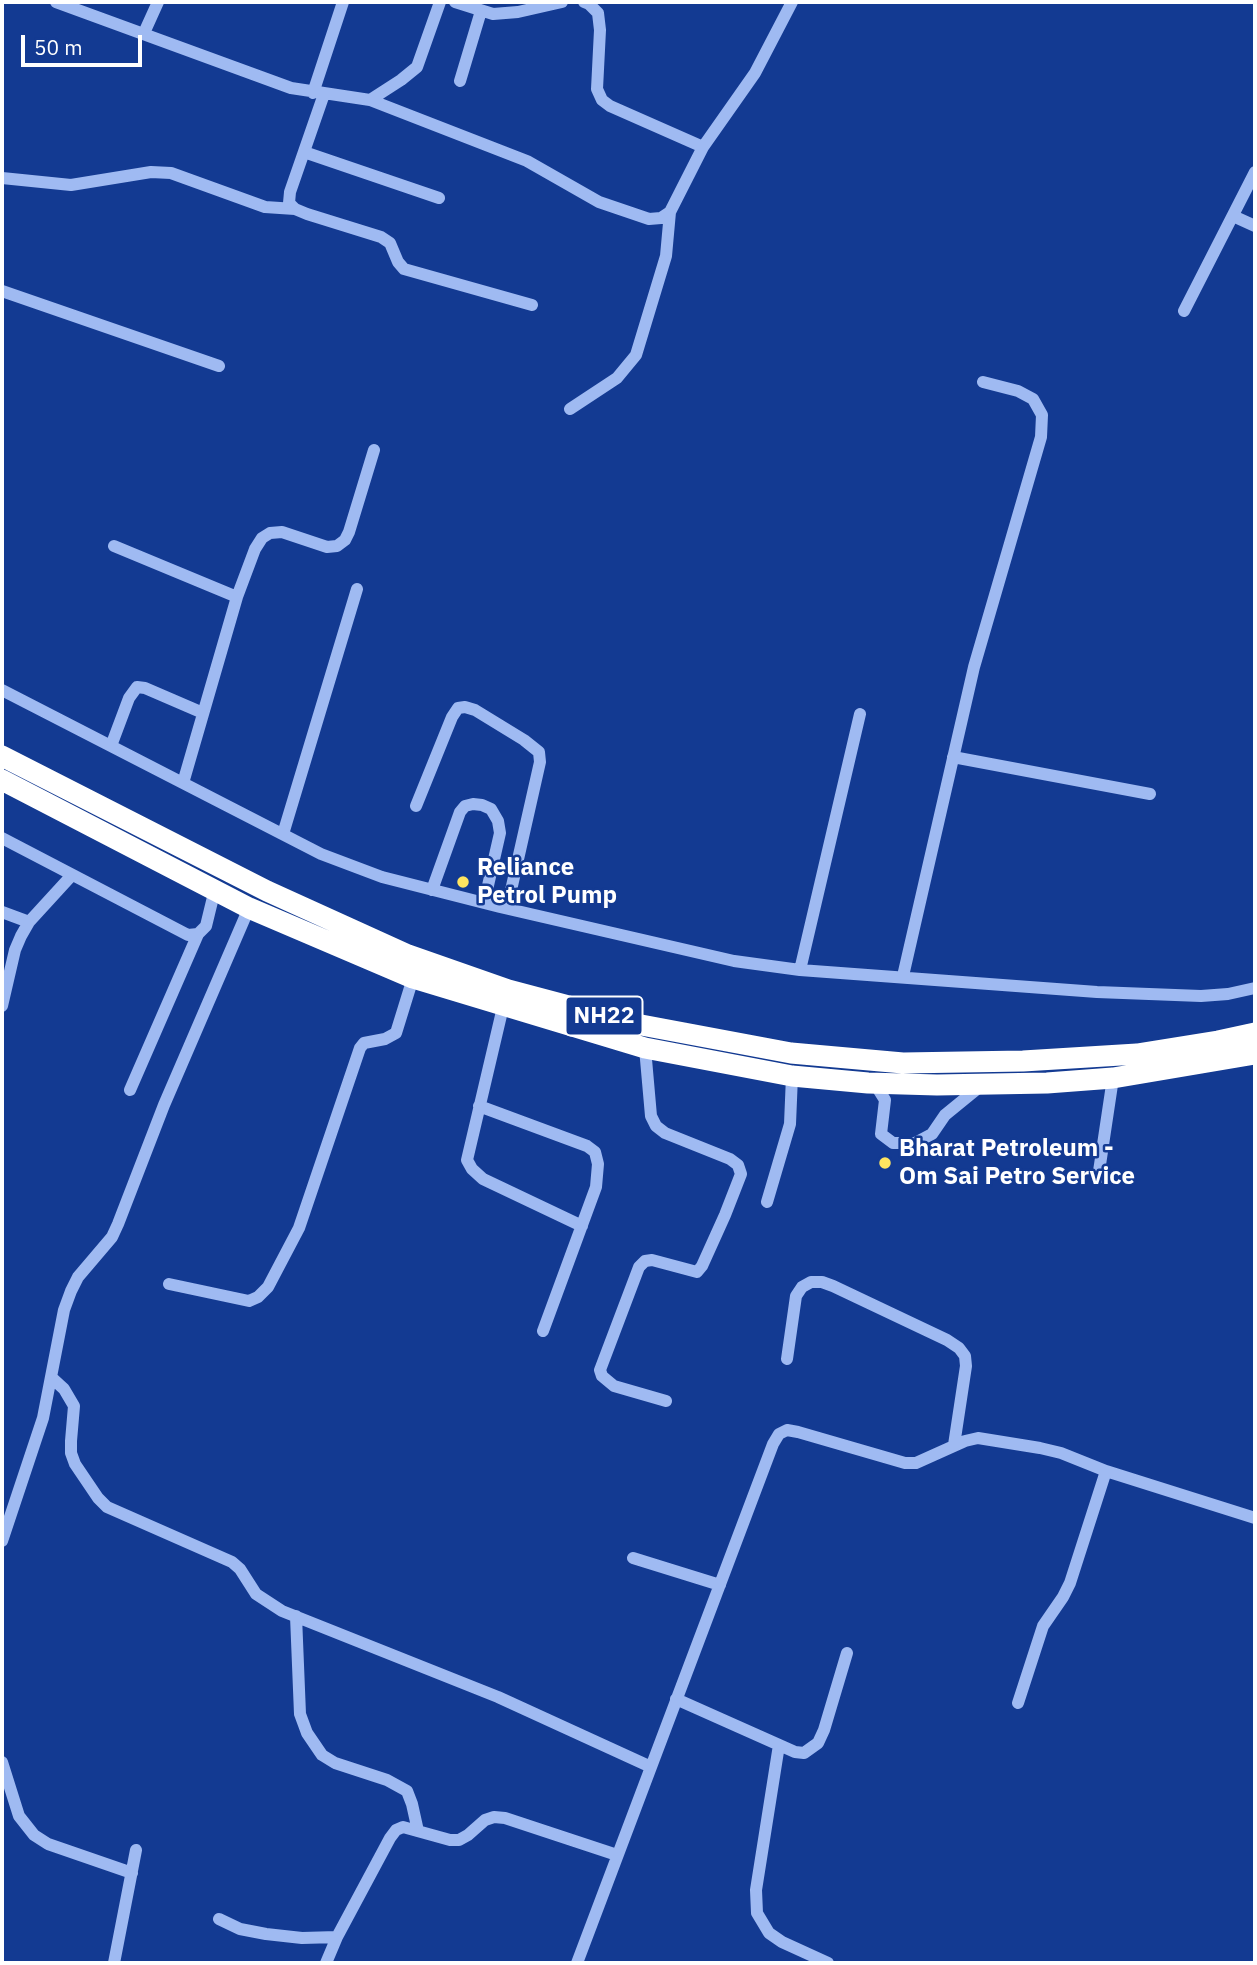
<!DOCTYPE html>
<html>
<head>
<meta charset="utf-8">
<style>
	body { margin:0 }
	#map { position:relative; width:1257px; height:1965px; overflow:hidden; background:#133a92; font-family:"IBM Plex Sans",sans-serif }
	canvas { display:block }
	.frame { position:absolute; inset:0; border:4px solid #fff; pointer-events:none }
	.scale { position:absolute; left:21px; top:35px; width:121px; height:32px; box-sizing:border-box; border:4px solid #fff; border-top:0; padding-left:9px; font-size:21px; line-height:24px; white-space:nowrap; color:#fff; -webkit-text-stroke:5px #133a92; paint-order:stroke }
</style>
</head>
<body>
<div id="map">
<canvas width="1257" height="1965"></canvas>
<div class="frame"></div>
<div class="scale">50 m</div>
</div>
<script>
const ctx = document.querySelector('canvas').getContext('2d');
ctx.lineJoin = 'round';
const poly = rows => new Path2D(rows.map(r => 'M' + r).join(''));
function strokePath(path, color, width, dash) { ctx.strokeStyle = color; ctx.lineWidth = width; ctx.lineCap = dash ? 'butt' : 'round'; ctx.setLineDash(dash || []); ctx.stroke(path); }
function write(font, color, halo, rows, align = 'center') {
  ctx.font = font + ' "IBM Plex Sans",sans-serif'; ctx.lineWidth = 5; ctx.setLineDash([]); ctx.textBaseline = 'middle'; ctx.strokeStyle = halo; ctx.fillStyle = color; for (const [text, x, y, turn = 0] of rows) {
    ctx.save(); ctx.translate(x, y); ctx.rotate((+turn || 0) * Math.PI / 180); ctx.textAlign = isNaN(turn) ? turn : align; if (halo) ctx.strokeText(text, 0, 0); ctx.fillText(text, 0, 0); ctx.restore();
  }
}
strokePath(poly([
	[56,2,291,88,370,100,527,161,599,202,649,219,661,218,670,212,703,147,755,73,792,2],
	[455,2,493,14,518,12,562,2],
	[584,2,589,4,598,13,600,30,597,89,602,100,610,106,703,147],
	[144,33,158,2],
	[460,81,481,11],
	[313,93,343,2],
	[324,94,290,192,289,203,295,209,307,214,381,237,390,243,398,262,404,269,532,305],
	[370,100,401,80,417,67,440,2],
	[304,152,439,198],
	[2,178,71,185,151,172,171,173,265,207,295,209],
	[1233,216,1255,226],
	[2,291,219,366],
	[1184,311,1255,172],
	[570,409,617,378,636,355,666,256,670,212],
	[114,546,237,597],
	[2,690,321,854,382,877,500,907,734,961,800,970,1097,992,1201,996,1228,994,1255,988],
	[111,746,129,698,137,687,145,688,203,713],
	[953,757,1150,794],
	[183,783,237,597,255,549,262,538,270,533,282,532,327,547,337,546,345,540,349,532,374,450],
	[416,806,452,717,458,708,465,707,475,710,524,740,539,752,540,762,507,908],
	[283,834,357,589],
	[2,838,188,935,198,934,206,926,215,889],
	[432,890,460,812,465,806,473,804,482,805,491,809,498,821,500,833,484,903],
	[2,912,29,922],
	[800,970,860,714],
	[903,976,974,667,1041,437,1042,415,1033,399,1018,391,983,382],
	[2,1006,15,950,21,936,29,922,72,875],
	[503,1007,467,1160,472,1169,483,1179,582,1226],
	[645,1048,651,1116,656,1126,665,1133,730,1159,738,1165,741,1174,725,1215,702,1266,697,1272,652,1260,645,1261,639,1267,600,1370,602,1376,614,1386,666,1401],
	[875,1084,885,1100,881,1134,893,1143,915,1143,932,1134,945,1115,983,1084],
	[130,1090,198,934],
	[479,1106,587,1146,595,1152,598,1164,596,1187,543,1331],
	[1098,1178,1113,1078],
	[767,1202,790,1124,792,1076],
	[169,1284,249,1301,258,1297,268,1287,299,1228,360,1048,364,1043,385,1039,396,1033,413,978],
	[787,1359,796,1296,802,1287,811,1282,822,1282,833,1286,947,1340,959,1348,965,1356,966,1366,954,1445],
	[52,1378,64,1389,74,1406,71,1441,71,1453,75,1464,98,1498,107,1507,232,1562,240,1569,256,1594,282,1611,498,1697,651,1767],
	[2,1541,43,1418,64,1310,71,1291,78,1277,112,1237,118,1224,164,1105,249,908],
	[633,1558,720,1585],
	[296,1616,300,1714,307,1733,322,1755,335,1763,387,1780,407,1791,412,1804,418,1831],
	[676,1699,795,1752,804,1753,818,1743,824,1730,847,1653],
	[1018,1703,1043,1626,1063,1597,1070,1583,1106,1471],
	[779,1745,756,1890,757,1913,769,1933,782,1942,828,1963],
	[2,1762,19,1816,34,1835,48,1844,132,1873],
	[219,1919,240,1929,266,1934,302,1938,337,1937],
	[114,1963,136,1850],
	[326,1963,337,1937,390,1838,396,1830,403,1827,450,1840,459,1840,468,1835,485,1820,494,1817,505,1818,617,1855],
	[577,1963,773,1444,779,1434,787,1430,798,1432,905,1463,916,1463,965,1441,978,1438,1040,1448,1061,1453,1106,1471,1255,1518]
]), '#9fbaf2', 12);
strokePath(poly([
	[2,756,267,891,408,955,508,990,636,1024,791,1053,903,1063,1023,1061,1137,1054,1218,1041,1255,1033],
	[2,780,249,908,413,978,645,1048,792,1076,868,1083,937,1085,1047,1083,1113,1078,1255,1054]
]), '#fff', 21);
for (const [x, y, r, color] of [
	[463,882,7,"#ffe560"],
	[885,1163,7,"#ffe560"]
]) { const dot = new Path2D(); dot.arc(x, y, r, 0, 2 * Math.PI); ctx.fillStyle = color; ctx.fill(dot); strokePath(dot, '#133a92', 2.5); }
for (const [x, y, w] of [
	[604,1016,77]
]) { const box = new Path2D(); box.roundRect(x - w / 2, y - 19.5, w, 39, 5); ctx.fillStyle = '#133a92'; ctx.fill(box); strokePath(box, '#fff', 2); }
write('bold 23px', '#fff', null, [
	["NH22",604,1016]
]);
write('bold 24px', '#fff', '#133a92', [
	["Reliance",477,868],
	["Petrol Pump",477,896],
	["Bharat Petroleum -",899,1149],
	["Om Sai Petro Service",899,1177]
], 'left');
</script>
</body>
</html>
